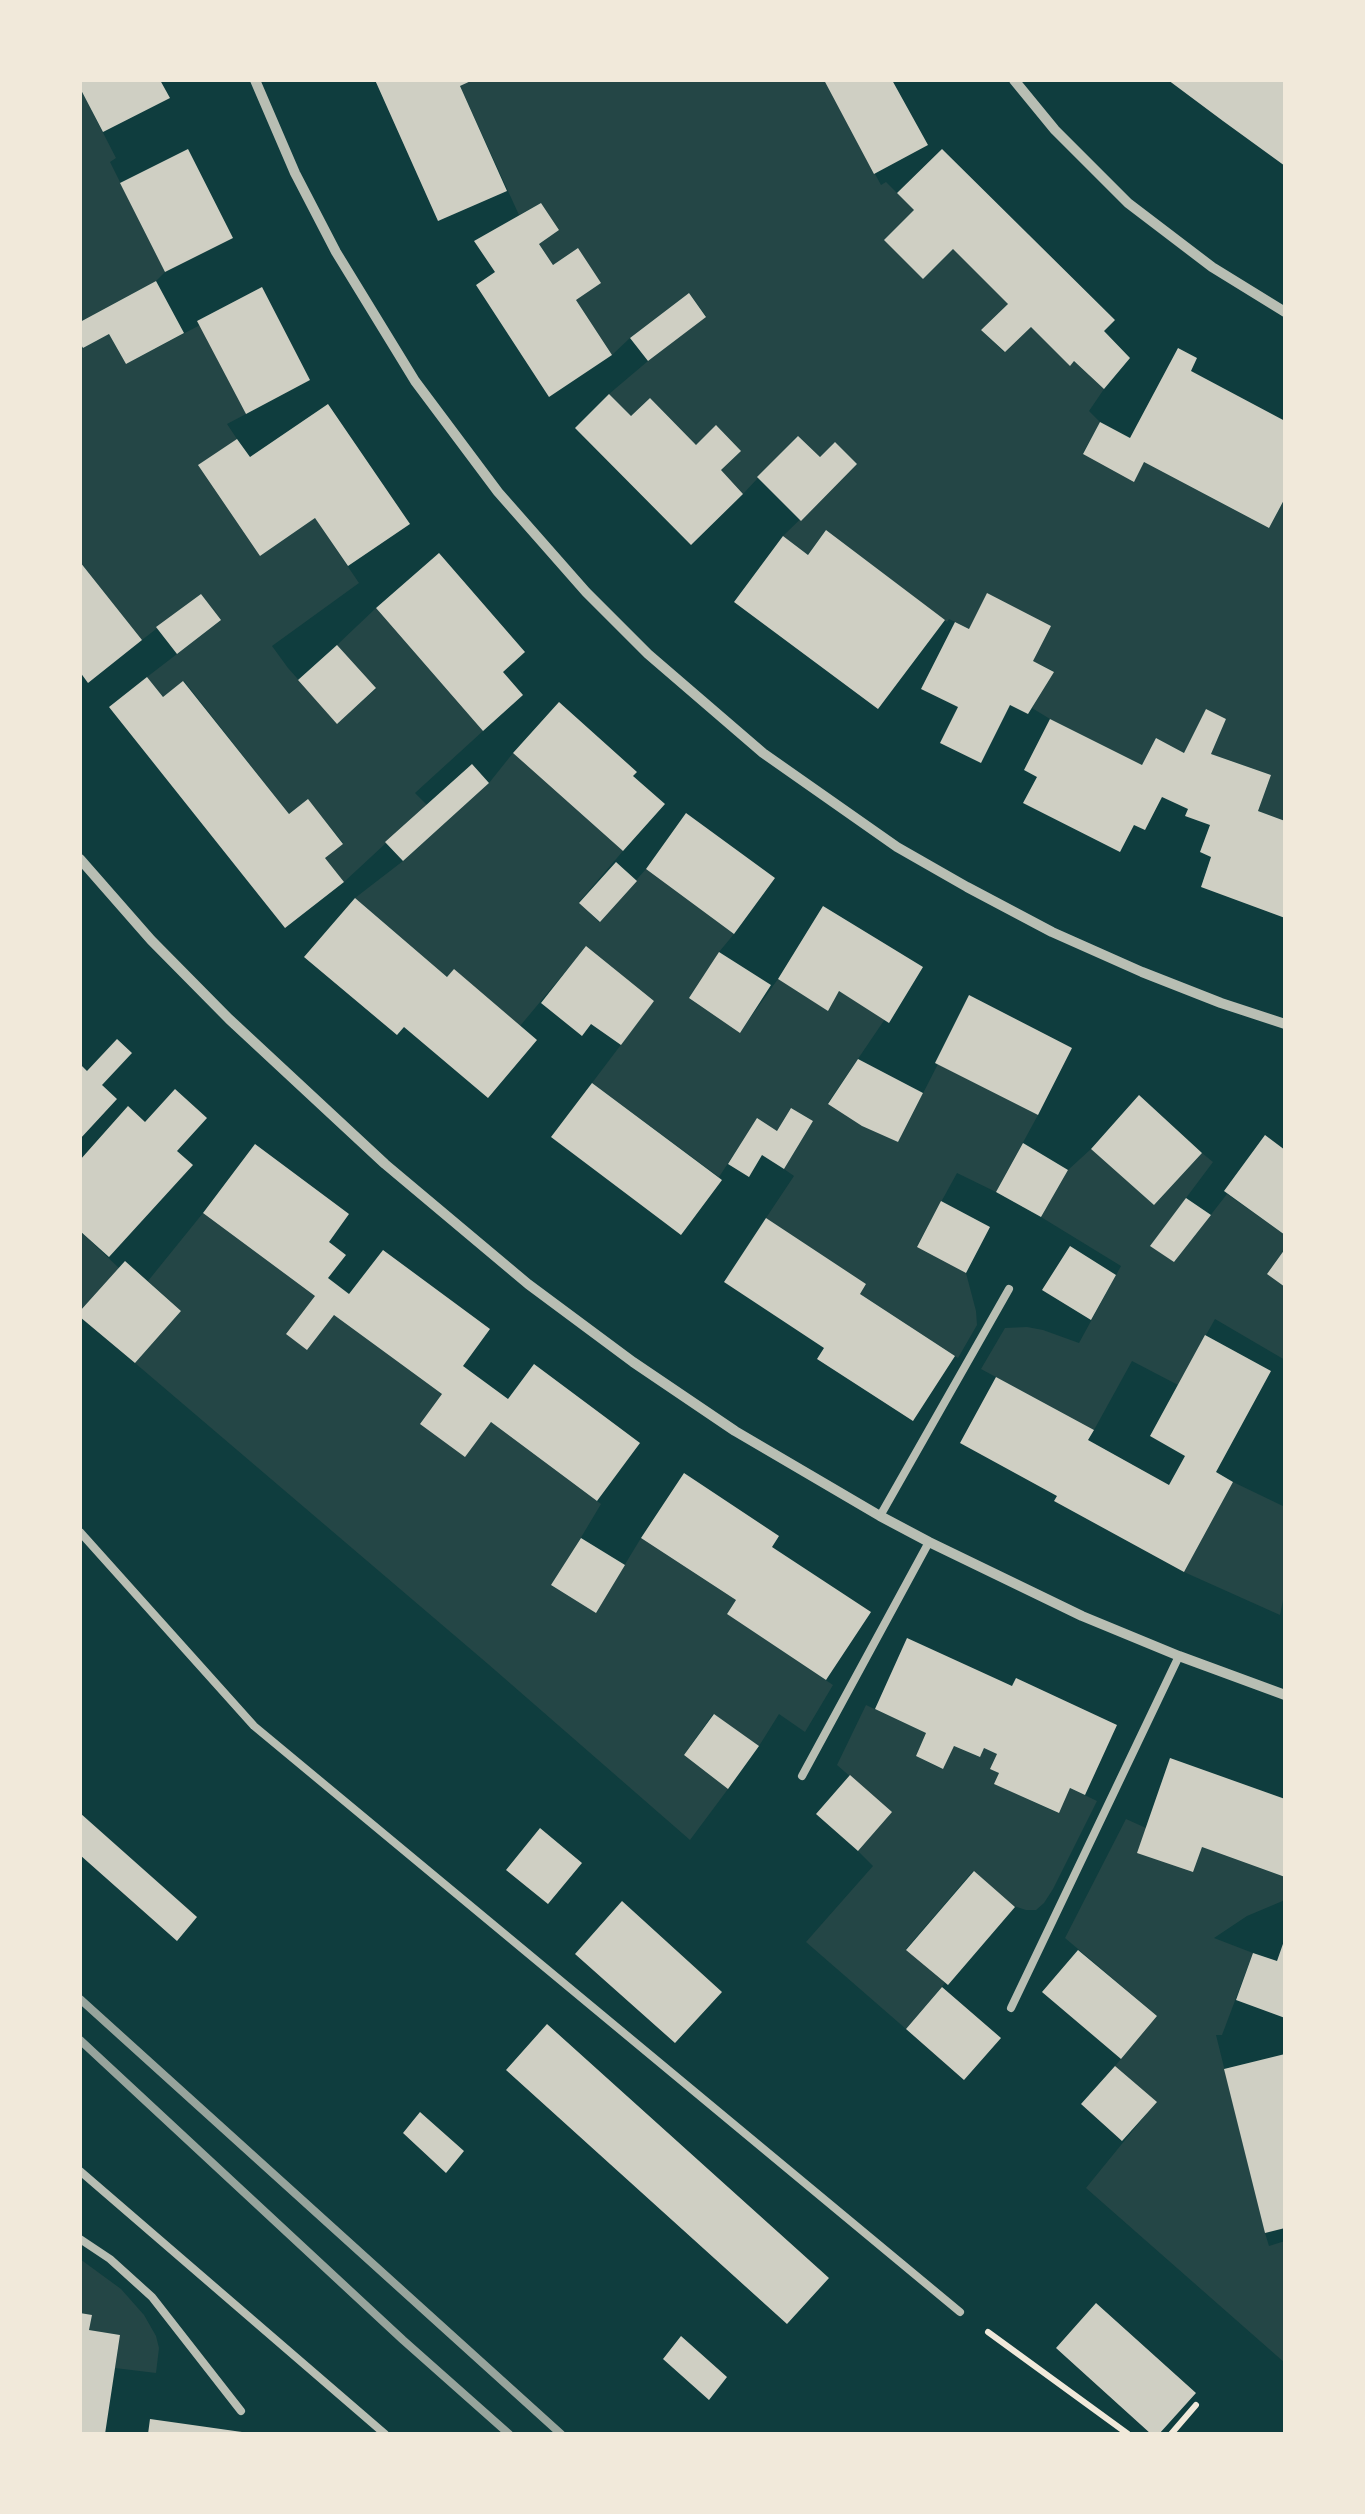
<!DOCTYPE html>
<html>
<head>
<meta charset="utf-8">
<style>
	body { margin:0 }
	#map { position:relative; width:1365px; height:2514px; overflow:hidden; background:#0f3d3e; font-family:"Archivo Narrow",sans-serif }
	canvas { display:block }
	.frame { position:absolute; inset:0; border:82px solid #f1e9da; pointer-events:none }
</style>
</head>
<body>
<div id="map">
<canvas width="1365" height="2514"></canvas>
<div class="frame"></div>
</div>
<script>
const ctx = document.querySelector('canvas').getContext('2d');
ctx.lineJoin = 'round';
function fillPath(path, color) { ctx.fillStyle = color; ctx.fill(path, 'evenodd'); }
const poly = rows => new Path2D(rows.map(r => 'M' + r).join(''));
function strokePath(path, color, width, dash) { ctx.strokeStyle = color; ctx.lineWidth = width; ctx.lineCap = dash ? 'butt' : 'round'; ctx.setLineDash(dash || []); ctx.stroke(path); }
fillPath(poly([
	[473,80,824,80,881,185,886,182,914,210,923,279,953,249,1008,304,981,330,1004,352,1031,327,1069,365,1074,361,1104,389,1089,411,1100,422,1083,453,1144,462,1269,528,1285,498,1285,821,1258,811,1271,775,1211,754,1226,719,1206,709,1184,753,1156,738,1142,765,1050,719,1032,708,1053,671,949,619,947,622,826,530,808,555,783,536,857,464,835,442,820,457,797,436,743,494,721,470,740,450,717,426,696,445,650,398,631,416,609,394,648,361,706,316,689,293,630,338,612,355,576,300,600,283,578,248,553,265,539,244,559,230,541,203,519,215,460,86],
	[80,88,116,158,110,162,165,272,156,281,80,322],
	[200,325,246,414,227,424,237,439,260,556,315,518,359,583,272,646,288,668,337,723,376,689,337,645,376,608,483,731,415,793,427,805,344,882,325,858,343,843,308,800,289,814,184,681,163,697,147,677,220,621,201,594,142,640,80,562,80,343,83,348,109,334,126,364],
	[513,753,623,851,579,902,599,922,646,869,734,934,719,952,690,999,740,1032,778,979,827,1010,839,991,885,1019,828,1103,862,1126,898,1142,938,1064,1038,1115,996,1192,957,1173,917,1246,966,1273,976,1311,977,1325,958,1358,860,1294,866,1284,766,1218,794,1176,784,1169,813,1121,791,1108,777,1131,757,1119,719,1177,592,1083,654,1001,586,947,520,1026,454,970,447,977,355,898,403,861,489,783],
	[1091,1149,1154,1205,1202,1153,1213,1162,1186,1198,1174,1262,1227,1194,1285,1235,1285,1360,1215,1319,1178,1385,1132,1361,1094,1430,981,1369,1005,1328,1027,1327,1043,1330,1079,1343,1121,1266,1041,1217,1068,1170],
	[203,1213,315,1296,307,1350,334,1315,442,1394,465,1456,491,1422,601,1504,552,1586,596,1612,641,1538,736,1600,727,1614,833,1685,805,1732,779,1714,759,1746,713,1714,684,1755,728,1789,690,1840,488,1664,135,1363,181,1311,148,1281],
	[80,1231,119,1268,80,1311],
	[1233,1482,1285,1507,1285,1590,1280,1615,1184,1572],
	[866,1705,926,1733,916,1756,942,1769,954,1746,979,1757,984,1748,997,1754,999,1773,995,1784,1058,1813,1070,1788,1097,1801,1053,1889,1044,1903,1036,1910,1026,1910,1014,1906,973,1871,906,1949,945,1983,906,2029,806,1942,873,1866,858,1851,891,1812,837,1765],
	[1126,1819,1146,1828,1138,1853,1202,1847,1285,1877,1285,1900,1247,1916,1214,1938,1253,1953,1222,2035,1216,2035,1265,2233,1269,2246,1285,2241,1285,2363,1086,2188,1156,2102,1115,2066,1157,2016,1065,1938],
	[80,2259,121,2289,144,2315,156,2336,159,2348,156,2373,115,2368,120,2335,89,2330,92,2315,80,2313]
]), '#244646');
fillPath(poly([
	[80,80,160,80,170,98,103,132,80,88],
	[375,80,473,80,460,86,507,191,438,221],
	[824,80,892,80,928,145,874,174],
	[1168,80,1285,80,1285,166,1223,121],
	[188,149,233,238,165,272,120,183],
	[942,149,1115,320,1104,331,1130,358,1104,389,1074,361,1070,366,1031,327,1005,352,981,330,1008,304,953,249,923,279,884,240,914,210,897,193],
	[541,203,559,230,539,244,553,265,578,248,601,283,576,300,612,355,549,397,476,285,495,272,474,241],
	[156,281,184,333,126,364,109,334,83,348,80,343,80,322],
	[262,287,310,380,246,414,197,321],
	[689,293,706,317,648,361,630,338],
	[1178,348,1197,358,1191,371,1285,421,1285,498,1269,528,1144,462,1134,482,1083,454,1100,422,1130,438],
	[609,394,631,416,650,398,696,445,716,425,741,451,721,470,743,494,691,545,575,428],
	[328,404,410,524,348,566,315,518,260,556,198,465,237,439,250,457],
	[798,436,820,457,835,442,857,464,801,521,757,477],
	[826,530,945,620,878,709,734,602,783,536,808,555],
	[439,553,525,652,503,672,523,695,483,731,376,608],
	[80,562,142,640,88,683,80,672],
	[987,593,1051,626,1033,661,1054,672,1028,714,1010,705,981,763,940,743,958,707,921,689,955,622,969,629],
	[201,594,221,620,177,654,156,627],
	[337,645,376,688,337,724,298,680],
	[147,677,163,697,183,681,289,814,308,799,343,844,325,858,344,882,285,928,109,707],
	[559,702,637,772,633,776,665,804,623,851,513,753],
	[1206,709,1226,719,1211,754,1271,775,1258,811,1285,821,1285,918,1201,887,1211,857,1200,852,1210,825,1185,816,1188,809,1162,797,1145,830,1134,825,1120,852,1023,803,1037,777,1024,770,1050,719,1142,765,1156,738,1184,753],
	[472,764,489,783,403,861,385,842],
	[686,813,775,878,734,934,646,869],
	[616,862,637,881,600,922,579,903],
	[355,898,447,977,454,969,537,1040,488,1098,404,1027,397,1035,304,957],
	[823,906,923,967,889,1023,839,991,828,1011,778,979],
	[586,946,654,1001,621,1045,591,1024,582,1036,541,1003],
	[719,952,771,985,740,1033,689,998],
	[969,995,1072,1048,1038,1115,935,1063],
	[117,1039,132,1053,102,1085,117,1099,80,1139,80,1064,87,1071],
	[858,1059,923,1093,898,1142,862,1126,828,1104],
	[592,1083,722,1180,681,1235,551,1137],
	[175,1089,207,1118,177,1151,193,1165,109,1257,80,1231,80,1160,128,1106,145,1122],
	[1139,1095,1202,1153,1154,1205,1091,1149],
	[791,1108,813,1121,784,1169,762,1155,749,1177,728,1164,757,1118,777,1131],
	[1265,1135,1285,1150,1285,1235,1224,1191],
	[1023,1143,1068,1170,1041,1217,996,1192],
	[255,1144,349,1214,329,1242,346,1255,328,1278,349,1294,383,1250,490,1329,463,1366,508,1399,534,1364,640,1443,597,1501,491,1422,465,1457,420,1424,442,1394,334,1315,307,1350,286,1334,315,1296,203,1213],
	[1186,1198,1211,1215,1174,1262,1150,1246],
	[941,1201,990,1227,966,1273,917,1247],
	[766,1218,866,1284,860,1294,955,1356,913,1421,817,1359,824,1348,724,1282],
	[1070,1246,1116,1275,1091,1320,1042,1290],
	[1285,1249,1285,1287,1267,1274],
	[125,1261,181,1311,135,1363,80,1317,80,1311],
	[1205,1335,1271,1371,1216,1472,1233,1482,1184,1572,1054,1501,1057,1496,960,1443,996,1377,1094,1430,1088,1440,1169,1485,1185,1456,1150,1436],
	[684,1473,779,1536,772,1547,871,1612,826,1680,727,1614,736,1600,641,1538],
	[581,1538,625,1565,596,1613,551,1585],
	[907,1638,1012,1686,1016,1678,1117,1725,1085,1795,1070,1788,1059,1813,994,1784,999,1773,990,1769,997,1754,984,1748,980,1757,954,1746,943,1769,916,1756,926,1733,875,1709],
	[714,1714,759,1746,728,1789,684,1755],
	[1170,1758,1285,1799,1285,1877,1202,1847,1193,1872,1137,1853],
	[850,1775,892,1812,858,1851,816,1814],
	[80,1813,197,1917,177,1941,80,1855],
	[540,1828,582,1863,548,1904,506,1870],
	[974,1871,1015,1907,948,1985,906,1950],
	[622,1901,722,1992,675,2043,575,1954],
	[1284,1941,1285,1941,1285,2018,1236,2000,1253,1953,1277,1961],
	[1078,1950,1157,2016,1121,2059,1042,1992],
	[942,1987,1001,2038,964,2080,906,2029],
	[547,2024,829,2278,787,2324,506,2070],
	[1285,2054,1285,2228,1265,2233,1224,2069],
	[1115,2066,1157,2102,1122,2141,1081,2104],
	[420,2112,464,2151,446,2173,403,2133],
	[1096,2303,1196,2393,1159,2434,1151,2434,1056,2348],
	[80,2313,92,2315,89,2330,120,2335,105,2434,80,2434],
	[681,2336,727,2377,709,2400,663,2359],
	[150,2419,242,2432,242,2434,148,2434]
]), '#cfcfc3');
strokePath(poly([
	[988,2332,1128,2434],
	[1171,2434,1196,2405]
]), '#f1e9da', 6);
strokePath(poly([
	[880,1516,1009,1289],
	[80,1532,254,1726,960,2312],
	[802,1776,929,1542],
	[1011,2008,1179,1656],
	[80,2171,385,2434],
	[80,2239,110,2259,152,2297,241,2411]
]), '#b8beb3', 8);
strokePath(poly([
	[255,80,295,173,336,252,415,381,498,492,586,592,648,654,763,753,897,847,967,887,1052,932,1142,972,1221,1003,1285,1024],
	[1014,80,1055,130,1128,203,1212,267,1285,312],
	[80,859,151,940,229,1019,385,1164,528,1284,633,1362,735,1431,880,1516,929,1542,1082,1616,1179,1656,1285,1695]
]), '#b8beb3', 10);
strokePath(poly([
	[80,1999,561,2434],
	[80,2040,403,2340,509,2434]
]), '#97a49c', 8);
</script>
</body>
</html>
